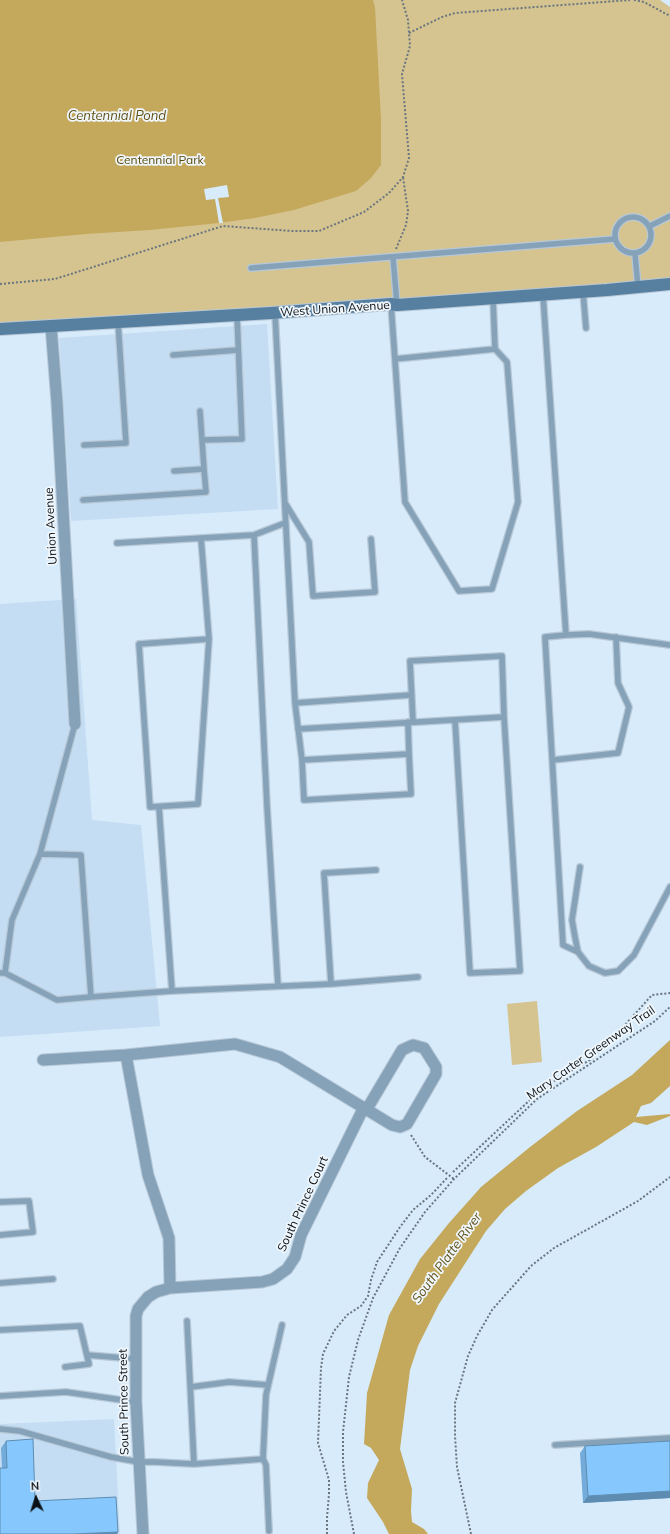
<!DOCTYPE html>
<html>
<head>
<meta charset="utf-8">
<style>
	body { margin:0 }
	#map { position:relative; width:670px; height:1534px; overflow:hidden; background:#d8ebfb; font-family:Mulish,sans-serif }
	canvas { display:block }
	.north { position:absolute; left:16px; top:1478px; width:40px; height:40px; -webkit-text-stroke:3px #eff7fd; paint-order:stroke; rotate:356deg; font-size:11px; font-weight:700; line-height:16px; text-align:center; color:#0b1217 }
	.north::after { content:''; display:block; margin:auto; width:14px; height:18px; background:#0b1217; clip-path:polygon(50% 0,100% 100%,50% 72%,0 100%) }
</style>
</head>
<body>
<div id="map">
<canvas width="670" height="1534"></canvas>
<div class="north">N</div>
</div>
<script>
const ctx = document.querySelector('canvas').getContext('2d');
ctx.lineJoin = 'round';
function fillPath(path, color) { ctx.fillStyle = color; ctx.fill(path, 'evenodd'); }
const poly = rows => new Path2D(rows.map(r => 'M' + r).join(''));
function strokePath(path, color, width, dash) { ctx.strokeStyle = color; ctx.lineWidth = width; ctx.lineCap = dash ? 'butt' : 'round'; ctx.setLineDash(dash || []); ctx.stroke(path); }
function write(font, color, halo, rows, align = 'center') {
  ctx.font = font + ' Mulish,sans-serif'; ctx.lineWidth = 3.5; ctx.setLineDash([]); ctx.textBaseline = 'middle'; ctx.strokeStyle = halo; ctx.fillStyle = color; for (const [text, x, y, turn = 0] of rows) {
    ctx.save(); ctx.translate(x, y); ctx.rotate((+turn || 0) * Math.PI / 180); ctx.textAlign = isNaN(turn) ? turn : align; if (halo) ctx.strokeText(text, 0, 0); ctx.fillText(text, 0, 0); ctx.restore();
  }
}
fillPath(poly([
	[267,324,278,509,71,521,59,338],
	[76,599,92,820,141,825,160,1026,0,1037,0,604],
	[114,1419,120,1534,0,1534,0,1424]
]), '#c4ddf2');
fillPath(poly([
	[0,0,660,0,670,7,670,284,0,328],
	[537,1001,542,1062,512,1065,507,1004]
]), '#d6c490');
fillPath(poly([
	[0,0,373,0,375,7,381,119,381,165,371,178,356,191,294,210,255,218,219,223,150,230,86,234,0,242],
	[670,1040,670,1086,651,1103,641,1106,636,1117,670,1114,670,1116,647,1125,634,1122,596,1147,558,1168,526,1191,505,1209,486,1231,439,1304,418,1346,410,1370,400,1449,412,1489,411,1511,412,1522,424,1529,428,1534,389,1534,383,1522,367,1498,368,1483,379,1460,371,1448,364,1444,367,1393,389,1315,420,1259,449,1223,481,1187,530,1147,577,1111,632,1075]
]), '#c4a95d');
fillPath(poly([
	[227,185,229,197,218,198,223,223,219,223,215,199,206,200,204,189]
]), '#d8ebfb');
const lane = poly([
	'615 235a18 18 0 1 1 36 0a18 18 0 1 1-36 0Z',
	[650,226,670,216],
	[635,254,638,287],
	[393,257,397,305],
	[251,268,615,239],
	[583,292,586,328],
	[543,295,566,635,589,634,670,645],
	[391,304,405,502,459,591,492,589,518,502,507,362,495,349,493,298],
	[275,313,295,703,411,695],
	[173,355,238,350],
	[395,359,495,349],
	[202,440,242,439,237,315],
	[84,445,126,443,118,322],
	[174,471,204,469,200,411],
	[83,500,206,492,204,469],
	[285,503,309,542,313,596,375,592,371,539],
	[254,535,267,806,278,986],
	[201,538,209,639,198,804,150,807,139,644,209,639],
	[117,543,254,535,285,523],
	[566,635,545,637,563,945,578,952],
	[295,703,302,760],
	[408,722,409,754,411,794,304,800,302,760,409,754],
	[413,722,410,661,502,656,504,717,520,971,470,973,455,720],
	[298,729,504,717],
	[553,760,618,753,629,707,618,683,616,637],
	[159,807,172,991,331,984,418,977],
	[580,867,572,920,575,937,578,952,589,966,605,973,618,971,634,955,670,887],
	[0,973,5,973,12,920,40,854,75,724],
	[5,973,57,1000,91,997,81,855,40,854],
	[331,984,324,873,376,870],
	[91,997,172,991],
	[0,1202,29,1201,33,1232,0,1235],
	[0,1283,53,1279],
	[187,1321,194,1464],
	[0,1330,80,1326,89,1364,65,1367],
	[87,1355,136,1359],
	[191,1387,229,1382,268,1385],
	[0,1396,66,1392,136,1402],
	[0,1429,20,1431,111,1457,139,1462,155,1462,194,1464,263,1459,266,1465,269,1531],
	[555,1445,670,1438],
	[263,1459,266,1395,282,1325]
]);
const street = poly([
	[51,326,57,403,75,724],
	[126,1055,148,1175,169,1238,170,1288],
	[43,1060,126,1055,235,1044,280,1057,392,1125,400,1127,407,1124,436,1074,436,1067,424,1048,413,1045,402,1050,367,1109],
	[143,1534,136,1402,136,1316,138,1309,148,1297,156,1292,170,1288,262,1282,273,1279,287,1269,295,1257,301,1235,364,1107]
]);
const secondary = poly([
	[0,329,271,313,391,304,397,305,607,290,670,284]
]);
strokePath(lane, '#b7c8d7', 8);
strokePath(street, '#b7c8d7', 13);
strokePath(secondary, '#b7c8d7', 14);
strokePath(poly([
	[634,0,644,2,670,16],
	[409,33,442,17,455,13,630,0],
	[396,249,406,225,408,211,403,177],
	[0,284,55,279,223,226,292,231,319,231,364,212,389,193,403,177,409,158,402,74,410,46,408,20,402,0],
	[411,1135,425,1157,454,1179],
	[453,1172,531,1099,549,1084,590,1060,624,1026,652,995,670,993],
	[327,1534,327,1518,329,1494,329,1480,318,1443,321,1368,323,1354,334,1331,347,1315,361,1306,368,1296,371,1280,377,1262,400,1227,413,1210,431,1195,447,1178],
	[354,1534,346,1492,343,1462,343,1432,349,1377,358,1340,373,1298,400,1248,425,1212,454,1179,537,1099,655,1021,670,1007],
	[471,1534,457,1467,455,1436,455,1403,468,1356,477,1336,492,1310,531,1266,554,1248,638,1201,670,1177]
]), '#69757f', 2, [2, 2]);
strokePath(lane, '#86a2b8', 5.5);
strokePath(street, '#86a2b8', 11);
strokePath(secondary, '#567fa0', 12);
fillPath(poly([
	[6,1441,35,1501,118,1532,117,1534,0,1534,2,1468,1,1448],
	[670,1441,670,1498,583,1503,580,1453,585,1446]
]), '#73acda');
fillPath(poly([
	[670,1491,670,1498,583,1503,588,1496],
	[118,1532,117,1534,73,1534]
]), '#5e8cb1');
const building = poly([
	[33,1439,35,1501,116,1497,118,1532,73,1534,0,1534,0,1468,7,1468,6,1441,33,1439],
	[670,1441,670,1491,588,1496,585,1446,670,1441]
]);
fillPath(building, '#86c8fd');
strokePath(building, '#5e8cb1', 1);
write('12px', '#5b490b', '#eff7fd', [
	["Centennial Park",160,160]
]);
write('12px', '#0b1217', '#eff7fd', [
	["West Union Avenue",335,309,-4],
	["Union Avenue",51,526,-93],
	["Mary Carter Greenway Trail",591,1053,-35],
	["South Prince Court",303,1204,-65],
	["South Prince Street",124,1402,-91]
]);
write('italic 13px', '#635117', '#eff7fd', [
	["Centennial Pond",117,116],
	["South Platte River",447,1258,-54]
]);
</script>
</body>
</html>
